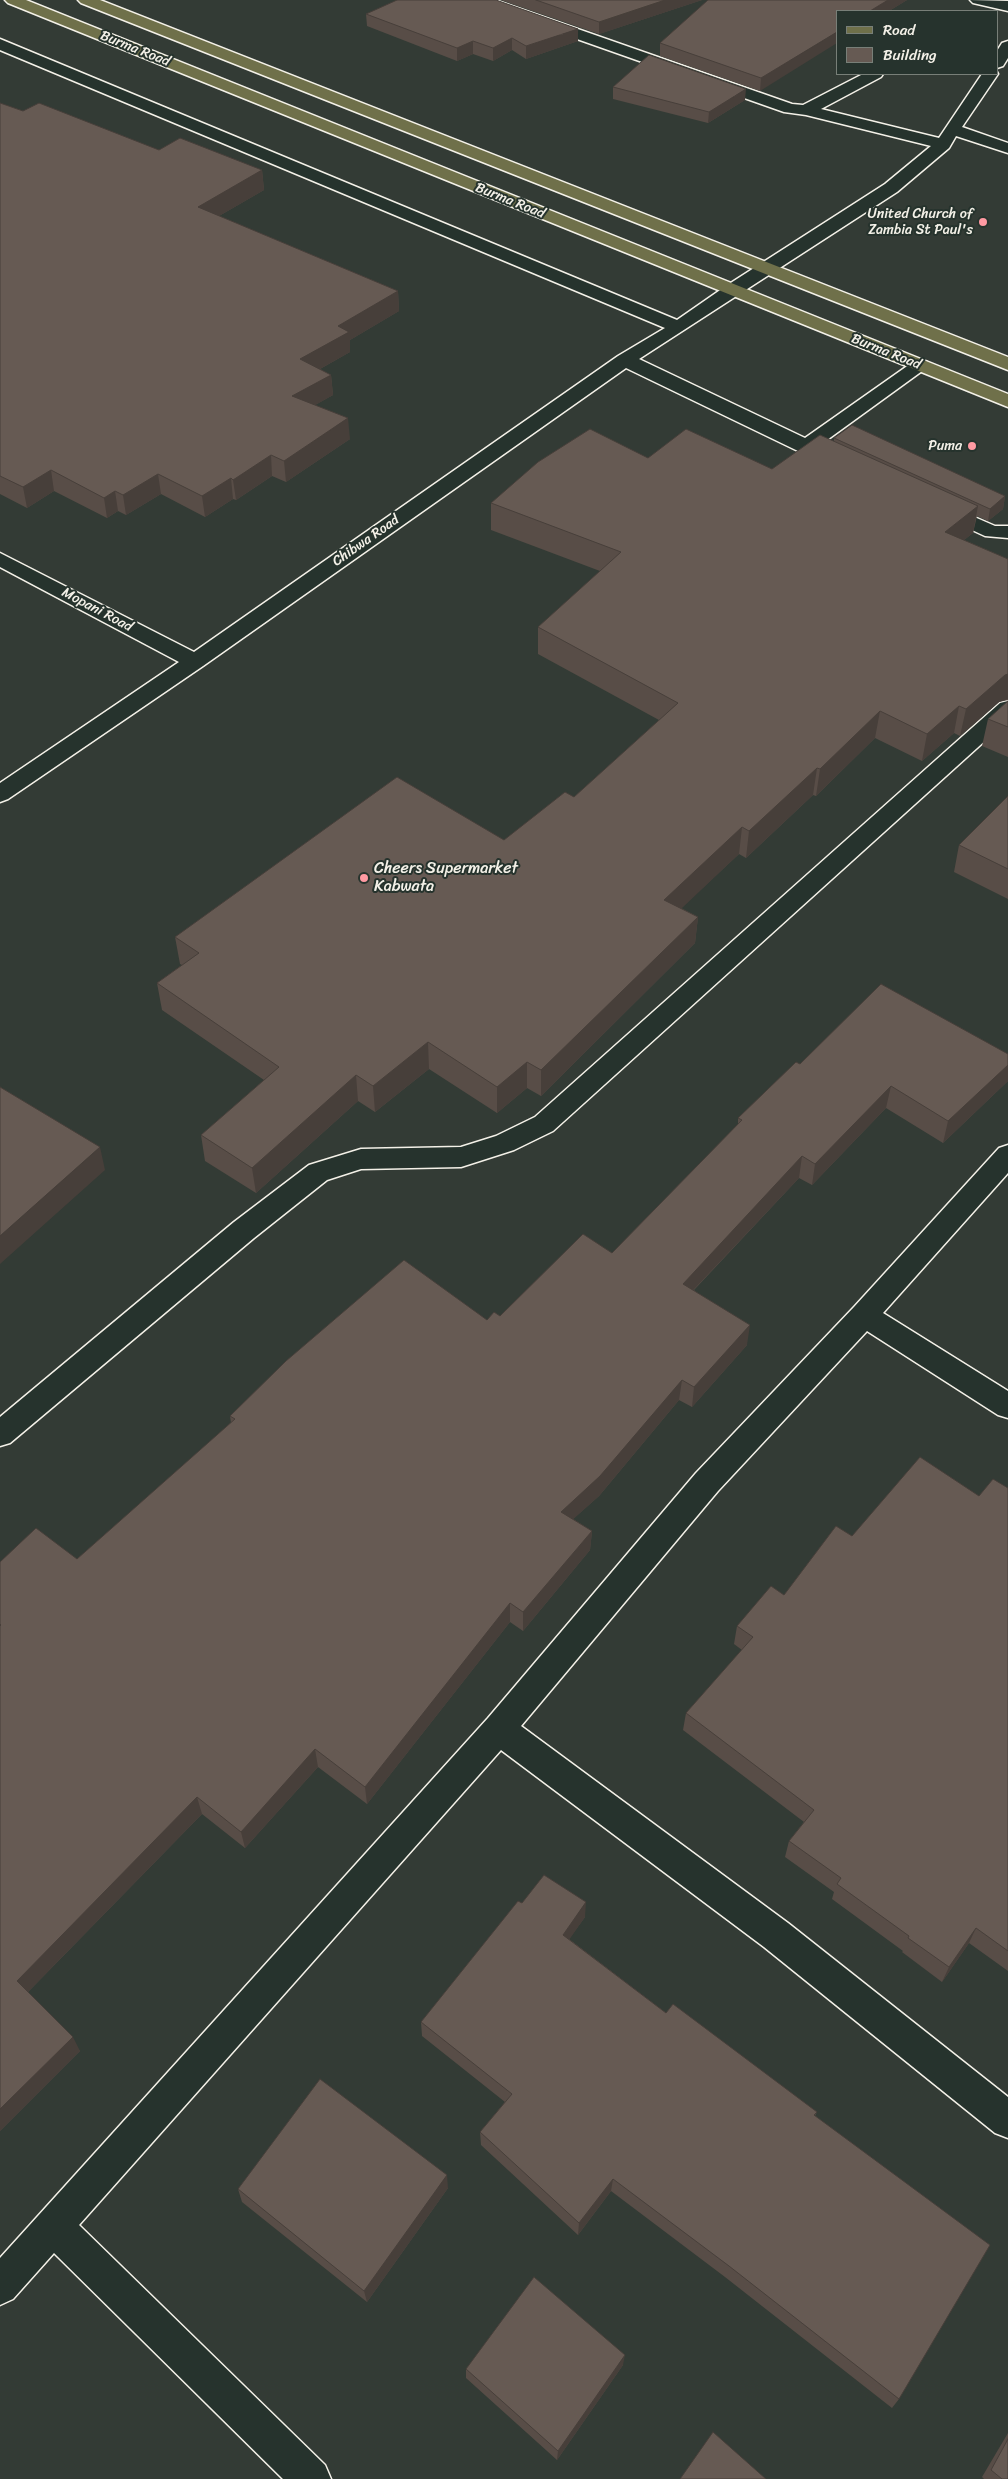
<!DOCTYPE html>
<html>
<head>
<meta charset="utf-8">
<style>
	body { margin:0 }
	#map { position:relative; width:1008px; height:2479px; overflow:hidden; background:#333b35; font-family:Sriracha,sans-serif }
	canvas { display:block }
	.legend { position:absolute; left:836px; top:10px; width:162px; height:65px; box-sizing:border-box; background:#26332d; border:1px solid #787f78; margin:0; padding:6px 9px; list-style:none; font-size:15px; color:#f4f1e8 }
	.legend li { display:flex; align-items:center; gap:10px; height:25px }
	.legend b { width:25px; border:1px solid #787f78 }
</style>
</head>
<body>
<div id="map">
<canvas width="1008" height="2479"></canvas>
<ul class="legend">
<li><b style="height:6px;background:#6f704a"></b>Road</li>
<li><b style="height:14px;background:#665a53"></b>Building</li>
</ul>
</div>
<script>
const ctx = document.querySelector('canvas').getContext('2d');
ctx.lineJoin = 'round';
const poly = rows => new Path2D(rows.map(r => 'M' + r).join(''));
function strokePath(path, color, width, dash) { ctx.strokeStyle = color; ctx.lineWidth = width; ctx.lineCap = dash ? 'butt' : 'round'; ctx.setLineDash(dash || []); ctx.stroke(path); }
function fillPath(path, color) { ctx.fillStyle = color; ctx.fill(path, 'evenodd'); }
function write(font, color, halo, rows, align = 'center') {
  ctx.font = font + ' Sriracha,sans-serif'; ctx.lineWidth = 4; ctx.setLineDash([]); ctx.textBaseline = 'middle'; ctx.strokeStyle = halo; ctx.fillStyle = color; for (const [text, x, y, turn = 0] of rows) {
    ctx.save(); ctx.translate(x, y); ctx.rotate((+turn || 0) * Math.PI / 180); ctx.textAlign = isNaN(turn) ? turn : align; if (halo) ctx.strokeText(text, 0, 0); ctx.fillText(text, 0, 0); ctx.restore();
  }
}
const minor = poly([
	[472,0,495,0,792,104,803,105,863,74,883,74,881,77,821,109,939,138,982,74,997,72,998,74,962,127,1008,143,1008,153,956,136,949,148,897,192,639,359,805,438,913,362,920,360,927,362,929,366,820,445,845,457,848,461,845,465,838,467,798,451,626,368,203,666,8,799,0,802,0,783,179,662,0,567,0,553,194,652,618,356,665,328,0,50,0,39,677,320,726,286,885,184,931,146,806,115,784,112,475,3,472,0],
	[970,0,1008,1,1008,11,973,3,970,0],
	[1008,41,1008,58,1003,66,997,68,997,51,1002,43,1008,41],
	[940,502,995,526,1008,526,1008,538,985,536,933,512,930,508,933,504,940,502],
	[1008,701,1008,720,553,1131,514,1150,461,1167,361,1169,327,1180,254,1238,10,1443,0,1446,0,1417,234,1222,309,1165,361,1149,461,1147,496,1136,535,1117,1000,703,1008,701],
	[1008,1145,1008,1173,883,1313,1008,1391,1008,1418,998,1415,867,1331,718,1491,521,1726,788,1923,1008,2097,1008,2138,995,2133,764,1947,501,1750,79,2225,325,2465,331,2479,283,2479,54,2253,13,2299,0,2305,0,2258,488,1718,696,1473,854,1307,999,1148,1008,1145]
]);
const major = poly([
	[5,0,26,0,1008,394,1008,407,8,3,5,0],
	[78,0,100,0,1008,357,1008,370,81,3,78,0]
]);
strokePath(minor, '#f4f1e8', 3);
strokePath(major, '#f4f1e8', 3);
fillPath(minor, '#26332d');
fillPath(major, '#6f704a');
fillPath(poly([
	[501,0,702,0,599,34],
	[708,0,907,0,889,11,837,11,760,91,660,56,660,43],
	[366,14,578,41,526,59,512,50,493,61,473,54,457,61,367,26],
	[613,87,745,100,708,123,613,99],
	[0,103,23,111,159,150,262,170,264,190,219,216,398,291,399,311,350,340,350,352,320,369,331,375,333,395,315,405,350,439,286,482,272,476,236,500,233,499,205,517,161,494,126,515,118,511,107,518,54,491,27,508,0,494],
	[834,438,1005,496,1003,509,988,521,977,516,973,533,964,540,1008,559,1008,700,999,702,960,736,954,733,922,761,875,738,816,796,813,795,746,858,739,854,681,908,698,917,695,943,541,1096,527,1088,497,1113,429,1069,375,1112,358,1101,256,1193,205,1161,201,1135,264,1080,162,1010,157,983,182,965,180,964,175,937,504,840,574,797,659,720,538,654,538,627,600,571,491,530,491,503,648,458,772,469,834,441],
	[1008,701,1008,757,982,746,988,719],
	[1008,796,1008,899,954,872,959,845],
	[1008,1054,1008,1081,943,1143,886,1108,812,1185,799,1178,694,1290,747,1345,692,1407,679,1400,599,1496,573,1519,592,1531,590,1550,523,1631,510,1622,367,1804,318,1767,245,1848,202,1814,28,1992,80,2051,0,2131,0,1562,77,1559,231,1423,230,1416,500,1316,612,1253,738,1125,738,1118,800,1064],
	[1008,1488,1008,1971,969,1943,942,1982,902,1952,903,1951,832,1899,834,1892,785,1857,789,1841,804,1822,683,1730,686,1713,742,1650,734,1644,737,1626,784,1595,852,1536,979,1496],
	[522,1903,585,1917,569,1939,666,2013,817,2112,815,2116,899,2399,892,2408,725,2277,611,2191,578,2235,481,2145,480,2132,505,2102,422,2036,421,2022],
	[448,2188,367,2302,242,2202,238,2189],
	[623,2365,557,2460,466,2378,466,2369],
	[1008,2433,1008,2479,984,2479,982,2477]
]), '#584d47');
fillPath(poly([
	[665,0,702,0,599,34,599,22],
	[888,0,907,0,889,11,870,11],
	[578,29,578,41,526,59,526,46],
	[837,32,837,43,760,91,761,78],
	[512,38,512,50,493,61,493,48],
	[473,41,473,54,457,61,457,48],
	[746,89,745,100,708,123,709,112],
	[262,170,264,190,200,227,198,207],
	[398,291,399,311,350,340,350,352,302,379,300,359,338,326],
	[331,375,333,395,294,417,292,396],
	[348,418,350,439,286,482,284,461],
	[271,455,272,476,236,500,233,480],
	[51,470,54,491,27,508,23,487],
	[158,474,161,494,126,515,123,495],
	[231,478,233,499,205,517,202,496],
	[115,491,118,511,107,518,104,498],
	[1005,496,1003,509,988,521,990,509],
	[978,506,973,533,940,559,945,532],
	[1008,674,1008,699,999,702,960,736,966,709,1005,675],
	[959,706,954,733,922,761,927,734],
	[880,711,875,738,816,796,820,769],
	[817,768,813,795,746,858,749,831],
	[742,827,739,854,662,927,664,900],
	[698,917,695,943,541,1096,541,1070],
	[428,1042,429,1069,375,1112,373,1086],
	[527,1062,527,1088,497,1113,497,1087],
	[1008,1065,1008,1081,943,1143,948,1121],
	[356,1075,358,1101,256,1193,252,1168],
	[891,1086,886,1108,812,1185,815,1164],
	[100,1147,105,1170,0,1264,0,1236],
	[802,1156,799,1178,680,1304,683,1284],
	[750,1325,747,1345,692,1407,694,1387],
	[682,1380,679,1400,599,1496,560,1531,561,1512],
	[592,1531,590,1550,523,1631,523,1612],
	[510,1603,510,1622,367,1804,365,1787],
	[315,1749,318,1767,245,1848,241,1832],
	[197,1797,202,1814,24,1996,17,1981],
	[586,1902,585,1917,562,1950,563,1935],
	[976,1928,969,1943,942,1982,949,1967],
	[73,2037,80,2051,0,2131,0,2109],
	[447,2175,448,2188,367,2302,364,2291],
	[613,2179,611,2191,578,2235,579,2223],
	[625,2355,623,2365,557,2460,558,2451]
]), '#473f3a');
const building = poly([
	[397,0,496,0,578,29,526,46,512,38,493,48,473,41,457,48,366,14,397,0],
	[536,0,665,0,599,22,536,0],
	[708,0,888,0,870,11,837,11,837,32,761,78,660,43,708,0],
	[649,55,746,89,709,112,613,87,649,55],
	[0,103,23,111,39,103,159,150,180,138,262,170,198,207,398,291,338,326,349,332,300,359,331,375,292,396,348,418,284,461,271,455,233,480,231,478,202,496,158,474,123,495,115,491,104,498,51,470,23,487,0,476,0,103],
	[852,425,1005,496,990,509,834,438,852,425],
	[590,429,648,458,686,429,772,469,820,435,978,506,945,532,1008,559,1008,674,1005,675,966,709,959,706,927,734,880,711,820,769,817,768,749,831,742,827,664,900,698,917,541,1070,527,1062,497,1087,428,1042,373,1086,356,1075,252,1168,201,1135,279,1067,157,983,199,953,175,937,397,777,504,840,565,792,574,797,678,703,538,627,621,552,491,503,538,462,590,429],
	[1008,701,1008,727,988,719,1008,701],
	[1008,796,1008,869,959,845,1008,796],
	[881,984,1008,1054,1008,1065,948,1121,891,1086,815,1164,802,1156,683,1284,750,1325,694,1387,682,1380,600,1476,561,1512,592,1531,523,1612,510,1603,365,1787,315,1749,241,1832,197,1797,17,1981,73,2037,0,2109,0,1626,1,1625,0,1624,0,1562,36,1528,77,1559,235,1419,230,1416,286,1361,404,1260,487,1320,494,1312,500,1316,583,1234,612,1253,742,1120,738,1118,796,1062,800,1064,881,984],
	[0,1087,100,1147,0,1236,0,1087],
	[920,1457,979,1496,993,1479,1008,1488,1008,1951,976,1928,949,1967,908,1938,909,1936,837,1884,841,1878,789,1841,814,1810,686,1713,753,1637,737,1626,771,1586,784,1595,836,1526,852,1536,920,1457],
	[544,1875,586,1902,563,1935,666,2013,673,2004,817,2112,814,2115,990,2245,899,2399,729,2266,613,2179,579,2223,480,2132,512,2094,421,2022,518,1901,522,1903,544,1875],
	[320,2079,447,2175,364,2291,238,2189,320,2079],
	[534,2277,625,2355,558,2451,466,2369,534,2277],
	[713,2432,766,2479,680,2479,713,2432],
	[1008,2439,1008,2479,1002,2479,991,2470,1008,2439]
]);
fillPath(building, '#665a53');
strokePath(building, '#473f3a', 1);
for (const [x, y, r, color] of [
	[983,222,5,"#ff9aa2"],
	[972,446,5,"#ff9aa2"],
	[364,878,5,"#ff9aa2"]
]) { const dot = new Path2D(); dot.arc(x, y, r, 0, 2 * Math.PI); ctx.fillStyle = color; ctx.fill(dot); strokePath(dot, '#26332d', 2); }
write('14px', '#f4f1e8', '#26332d', [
	["Burma Road",135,49,22],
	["Burma Road",510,201,22],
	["Burma Road",886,352,22],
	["Chibwa Road",366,541,-35],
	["Mopani Road",97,610,28]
]);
write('14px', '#f4f1e8', '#26332d', [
	["United Church of",973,214],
	["Zambia St Paul's",973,230],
	["Puma",962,446]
], 'right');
write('16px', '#f4f1e8', '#26332d', [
	["Cheers Supermarket",374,869],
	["Kabwata",374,887]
], 'left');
</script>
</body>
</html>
